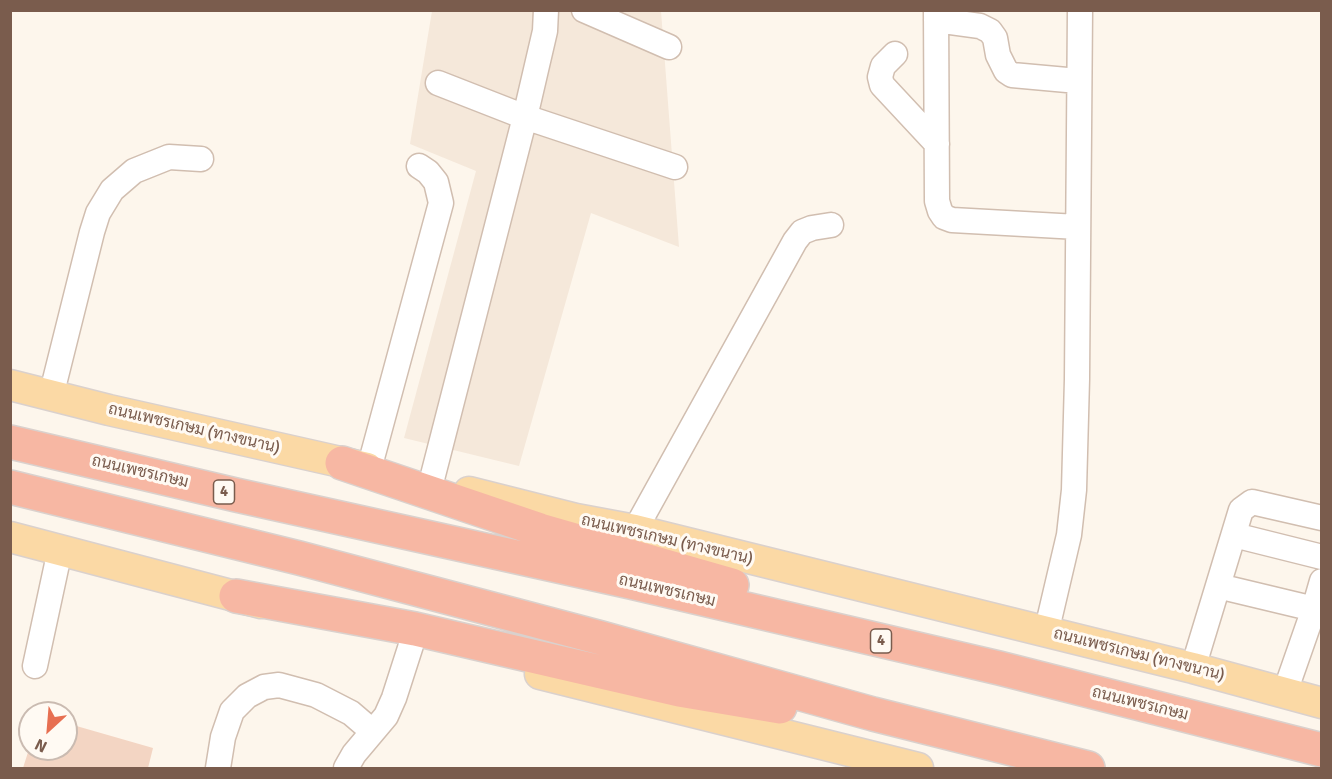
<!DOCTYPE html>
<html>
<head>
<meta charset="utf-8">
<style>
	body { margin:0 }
	#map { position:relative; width:1332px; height:779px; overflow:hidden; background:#fdf6ec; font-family:Signika,sans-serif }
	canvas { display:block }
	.frame { position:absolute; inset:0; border:12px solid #7a5c4d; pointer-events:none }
	.north { position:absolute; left:18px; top:701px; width:60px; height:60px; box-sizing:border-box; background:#fffaf3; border:2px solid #cabbb1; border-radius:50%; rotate:206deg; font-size:16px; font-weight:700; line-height:24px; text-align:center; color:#7a5c4d }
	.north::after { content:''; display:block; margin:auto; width:21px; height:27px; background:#e76f51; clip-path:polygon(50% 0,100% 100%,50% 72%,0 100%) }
</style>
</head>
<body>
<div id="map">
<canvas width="1332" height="779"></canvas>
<div class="frame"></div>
<div class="north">N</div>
</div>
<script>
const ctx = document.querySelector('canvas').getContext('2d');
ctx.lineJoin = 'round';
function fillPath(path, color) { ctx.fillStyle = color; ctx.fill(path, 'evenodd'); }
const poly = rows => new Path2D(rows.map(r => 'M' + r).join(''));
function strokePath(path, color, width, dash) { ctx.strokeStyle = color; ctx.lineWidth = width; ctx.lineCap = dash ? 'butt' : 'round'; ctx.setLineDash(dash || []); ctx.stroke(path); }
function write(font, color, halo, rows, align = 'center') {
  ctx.font = font + ' Signika,Sarabun,sans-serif'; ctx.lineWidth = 6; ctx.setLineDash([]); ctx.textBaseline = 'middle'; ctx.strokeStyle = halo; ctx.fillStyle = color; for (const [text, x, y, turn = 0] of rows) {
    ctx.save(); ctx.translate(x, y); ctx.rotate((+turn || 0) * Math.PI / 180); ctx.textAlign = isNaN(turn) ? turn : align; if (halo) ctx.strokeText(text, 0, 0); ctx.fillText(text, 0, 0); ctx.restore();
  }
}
fillPath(poly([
	[432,11,661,11,679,247,591,213,519,466,404,438,476,171,410,144]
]), '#f5e8da');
fillPath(poly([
	[66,723,153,748,148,768,23,768,29,749,66,749]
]), '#f3d5c3');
const minor = poly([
	[584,10,669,47],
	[936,10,937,201,940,211,944,217,952,220,1078,227],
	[936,20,980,26,990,31,995,38,998,55,1006,71,1012,75,1078,81],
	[895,54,883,66,880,77,882,85,937,144],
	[438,83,525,117,675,167],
	[51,396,92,232,98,213,112,190,134,171,169,157,201,159],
	[369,469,441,203,436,182,428,172,419,166],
	[431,483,525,117,545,31,546,10],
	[635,530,795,241,802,232,812,228,831,225],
	[1234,535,1322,557],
	[1218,586,1314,609],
	[1046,633,1069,535,1074,490,1077,379,1080,10],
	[35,666,60,550],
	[1193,668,1241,510,1252,502,1322,518],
	[1285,692,1314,609,1322,581],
	[218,768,223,737,232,711,247,696,264,687,279,685,316,695,351,713,372,731],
	[346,768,354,754,386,716,394,698,412,642]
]);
const major = poly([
	[10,385,109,410,367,468],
	[469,492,576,519,635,530,1193,668,1322,703],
	[10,537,261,603],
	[540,674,918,768]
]);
const highway = poly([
	[10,442,236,495,630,582,999,668,1322,750],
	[342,463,540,530,732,585],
	[10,487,299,558,601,638,873,714,1088,768],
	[236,596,415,629,679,690,780,707]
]);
strokePath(minor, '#d1beb0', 27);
strokePath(major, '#dad1cd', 33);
strokePath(highway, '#dad1cd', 36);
strokePath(minor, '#fff', 24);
strokePath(major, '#fbd9a5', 30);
strokePath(highway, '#f7b7a3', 33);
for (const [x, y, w] of [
	[224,492,21],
	[881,641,21]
]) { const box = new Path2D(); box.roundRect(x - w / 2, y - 12, w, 24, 4.5); ctx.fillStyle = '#fffaf3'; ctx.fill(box); strokePath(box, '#7a5c4d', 1.5); }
write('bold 15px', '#7a5c4d', null, [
	["4",224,492],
	["4",881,641]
]);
write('16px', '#7a5c4d', '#fffaf3', [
	["ถนนเพชรเกษม (ทางขนาน)",194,429,13],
	["ถนนเพชรเกษม",140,472,13],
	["ถนนเพชรเกษม (ทางขนาน)",667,540,13],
	["ถนนเพชรเกษม",667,591,13],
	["ถนนเพชรเกษม (ทางขนาน)",1139,655,14],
	["ถนนเพชรเกษม",1140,704,14]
]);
</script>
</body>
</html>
